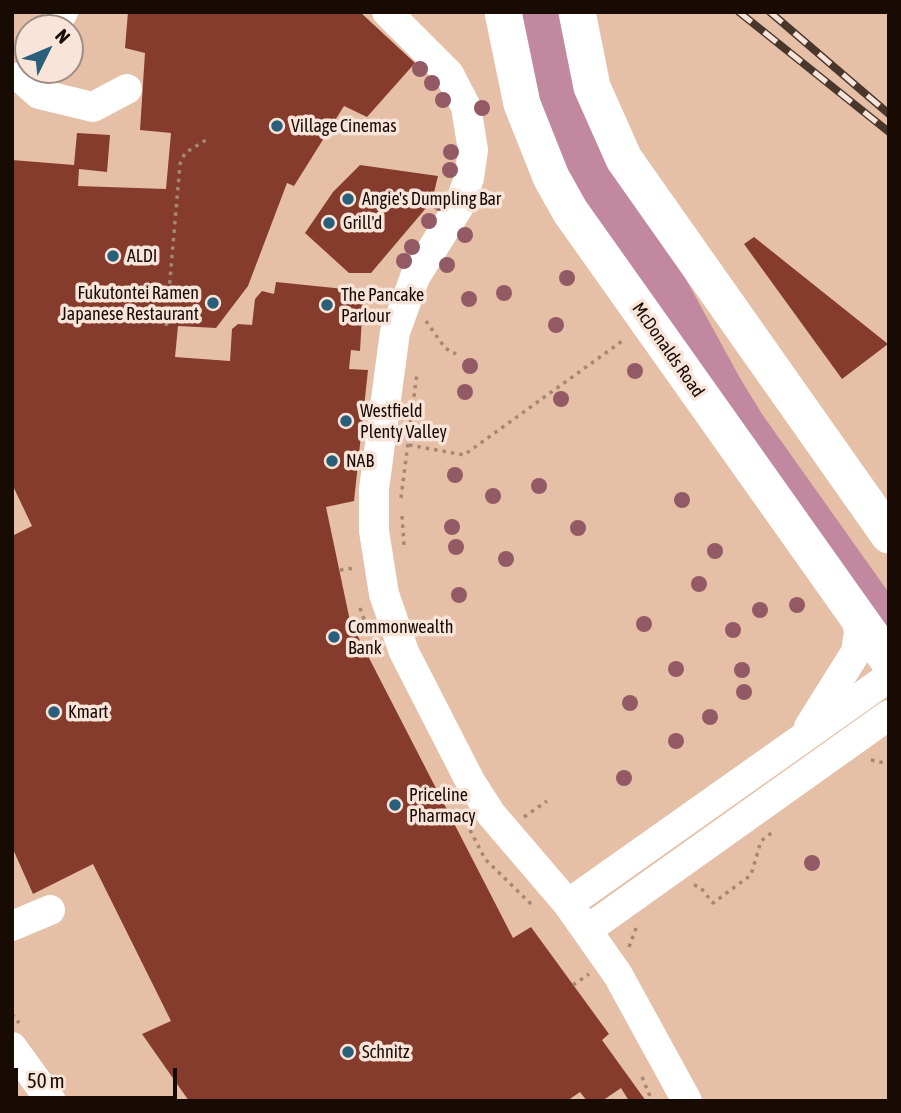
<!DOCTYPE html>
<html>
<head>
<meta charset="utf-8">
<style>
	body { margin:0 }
	#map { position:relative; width:901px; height:1113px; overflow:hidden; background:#e6bfa7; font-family:"Asap Condensed",sans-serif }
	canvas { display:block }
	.frame { position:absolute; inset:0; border:14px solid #180b04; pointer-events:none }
	.north { position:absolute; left:14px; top:14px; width:70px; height:70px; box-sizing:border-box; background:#f8e4d8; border:2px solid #9e8d83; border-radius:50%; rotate:47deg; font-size:19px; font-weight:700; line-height:28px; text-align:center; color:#180b04 }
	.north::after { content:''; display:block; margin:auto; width:24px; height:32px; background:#295f7a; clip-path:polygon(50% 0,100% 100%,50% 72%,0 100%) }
	.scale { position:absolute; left:14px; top:1068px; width:163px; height:32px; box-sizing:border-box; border:4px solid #180b04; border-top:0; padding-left:9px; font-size:21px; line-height:24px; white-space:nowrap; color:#180b04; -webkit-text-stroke:5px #f8e4d8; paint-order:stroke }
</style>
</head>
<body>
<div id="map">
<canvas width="901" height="1113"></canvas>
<div class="frame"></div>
<div class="north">N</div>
<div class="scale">50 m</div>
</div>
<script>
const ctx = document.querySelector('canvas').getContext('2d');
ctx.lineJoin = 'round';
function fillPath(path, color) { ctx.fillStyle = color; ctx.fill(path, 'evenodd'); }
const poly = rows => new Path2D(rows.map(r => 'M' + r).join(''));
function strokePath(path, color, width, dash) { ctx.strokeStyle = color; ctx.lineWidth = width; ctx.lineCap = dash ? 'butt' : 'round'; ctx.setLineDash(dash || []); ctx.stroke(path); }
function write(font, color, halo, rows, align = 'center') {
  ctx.font = font + ' "Asap Condensed",sans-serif'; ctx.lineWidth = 7; ctx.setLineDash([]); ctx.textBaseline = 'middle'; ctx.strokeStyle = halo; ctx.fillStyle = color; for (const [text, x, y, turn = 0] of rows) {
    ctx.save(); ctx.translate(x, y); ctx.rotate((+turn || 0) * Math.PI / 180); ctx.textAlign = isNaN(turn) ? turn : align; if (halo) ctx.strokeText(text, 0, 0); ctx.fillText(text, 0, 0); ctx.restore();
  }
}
fillPath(poly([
	[515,12,566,12,665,241,740,378,762,414,889,593,889,627,886,629,590,221,551,150]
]), '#c288a0');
fillPath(poly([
	[128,12,360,12,415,63,367,117,344,106,294,186,287,183,248,286,216,328,178,326,175,357,230,361,232,329,238,324,252,325,255,299,262,291,274,294,276,282,354,290,363,299,360,351,351,350,349,369,368,370,354,501,326,507,350,621,513,938,531,927,609,1034,602,1040,646,1101,629,1101,621,1088,602,1101,587,1101,580,1092,567,1101,189,1101,142,1034,171,1021,93,864,33,894,12,847,12,536,32,526,12,484,12,160,74,165,77,133,110,135,107,172,79,169,78,186,166,189,171,133,140,130,145,53,125,48],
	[360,165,438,176,432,201,371,273,349,273,305,233,333,192],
	[754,237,888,344,842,379,744,244]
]), '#863c2d');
strokePath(poly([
	[426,321,445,348,456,354],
	[166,326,180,164,185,153,209,138],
	[409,445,464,455,625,339],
	[401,498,417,373],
	[402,516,404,546],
	[340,570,355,568],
	[360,608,368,630],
	[871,760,889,764],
	[524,817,547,801],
	[470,830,485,859,534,907],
	[694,885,700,887,713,903,751,875,761,841,774,831],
	[629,947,636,928],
	[573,985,589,974],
	[12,1014,19,1023],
	[642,1077,652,1101]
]), '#a68774', 3.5, [3.5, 5]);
strokePath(poly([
	[387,12,449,74,466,107,473,150,469,178,459,206,415,277,395,332,374,489,374,531,384,594,404,652,470,781,491,814,568,904,618,975,687,1101],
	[54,28,63,12],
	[20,77,39,94,93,107,127,89],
	[809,727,856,652,859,632,855,613],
	[568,904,889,677],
	[12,926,50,910],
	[587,930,889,715],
	[12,1047,51,1101]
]), '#fff', 30);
strokePath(poly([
	[503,12,522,104,551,177,570,211,889,661],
	[577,12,592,87,624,159,889,535]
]), '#fff', 37);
const rail = poly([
	[739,12,889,132],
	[770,12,889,114]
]);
strokePath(rail, '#4a372b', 8);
strokePath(rail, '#f8e4d8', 5, [16]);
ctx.fillStyle = '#935a65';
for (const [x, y] of [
	[420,69],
	[432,83],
	[443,100],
	[482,108],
	[451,152],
	[450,170],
	[440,203],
	[429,221],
	[465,235],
	[412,247],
	[404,261],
	[447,265],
	[567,278],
	[504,293],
	[469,299],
	[556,325],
	[470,366],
	[635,371],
	[465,392],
	[561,399],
	[455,475],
	[539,486],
	[493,496],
	[682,500],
	[452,527],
	[578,528],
	[456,547],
	[715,551],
	[506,559],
	[699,584],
	[459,595],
	[797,605],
	[760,610],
	[644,624],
	[733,630],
	[676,669],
	[742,670],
	[744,692],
	[630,703],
	[710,717],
	[676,741],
	[624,778],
	[812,863]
]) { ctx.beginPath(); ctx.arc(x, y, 8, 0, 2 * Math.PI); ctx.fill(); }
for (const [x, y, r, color] of [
	[277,126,7,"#295f7a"],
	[348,199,7,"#295f7a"],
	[329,223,7,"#295f7a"],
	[113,256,7,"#295f7a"],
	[213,303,7,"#295f7a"],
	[327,305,7,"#295f7a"],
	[346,421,7,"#295f7a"],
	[332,461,7,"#295f7a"],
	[334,637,7,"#295f7a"],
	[54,712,7,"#295f7a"],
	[395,805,7,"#295f7a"],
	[348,1052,7,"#295f7a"]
]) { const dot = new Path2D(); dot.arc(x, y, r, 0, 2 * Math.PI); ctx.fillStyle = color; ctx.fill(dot); strokePath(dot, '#f8e4d8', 2.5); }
write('18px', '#180b04', '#f8e4d8', [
	["Village Cinemas",291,126],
	["Angie's Dumpling Bar",362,199],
	["Grill'd",343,223],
	["ALDI",127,256],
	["Fukutontei Ramen",199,293,"right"],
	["Japanese Restaurant",199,314,"right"],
	["The Pancake",341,295],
	["Parlour",341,316],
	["Westfield",360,411],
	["Plenty Valley",360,432],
	["NAB",346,461],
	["Commonwealth",348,627],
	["Bank",348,648],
	["Kmart",68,712],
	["Priceline",409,795],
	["Pharmacy",409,816],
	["Schnitz",362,1052]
], 'left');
write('18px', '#180b04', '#f8e4d8', [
	["McDonalds Road",668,350,55]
]);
</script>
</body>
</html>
